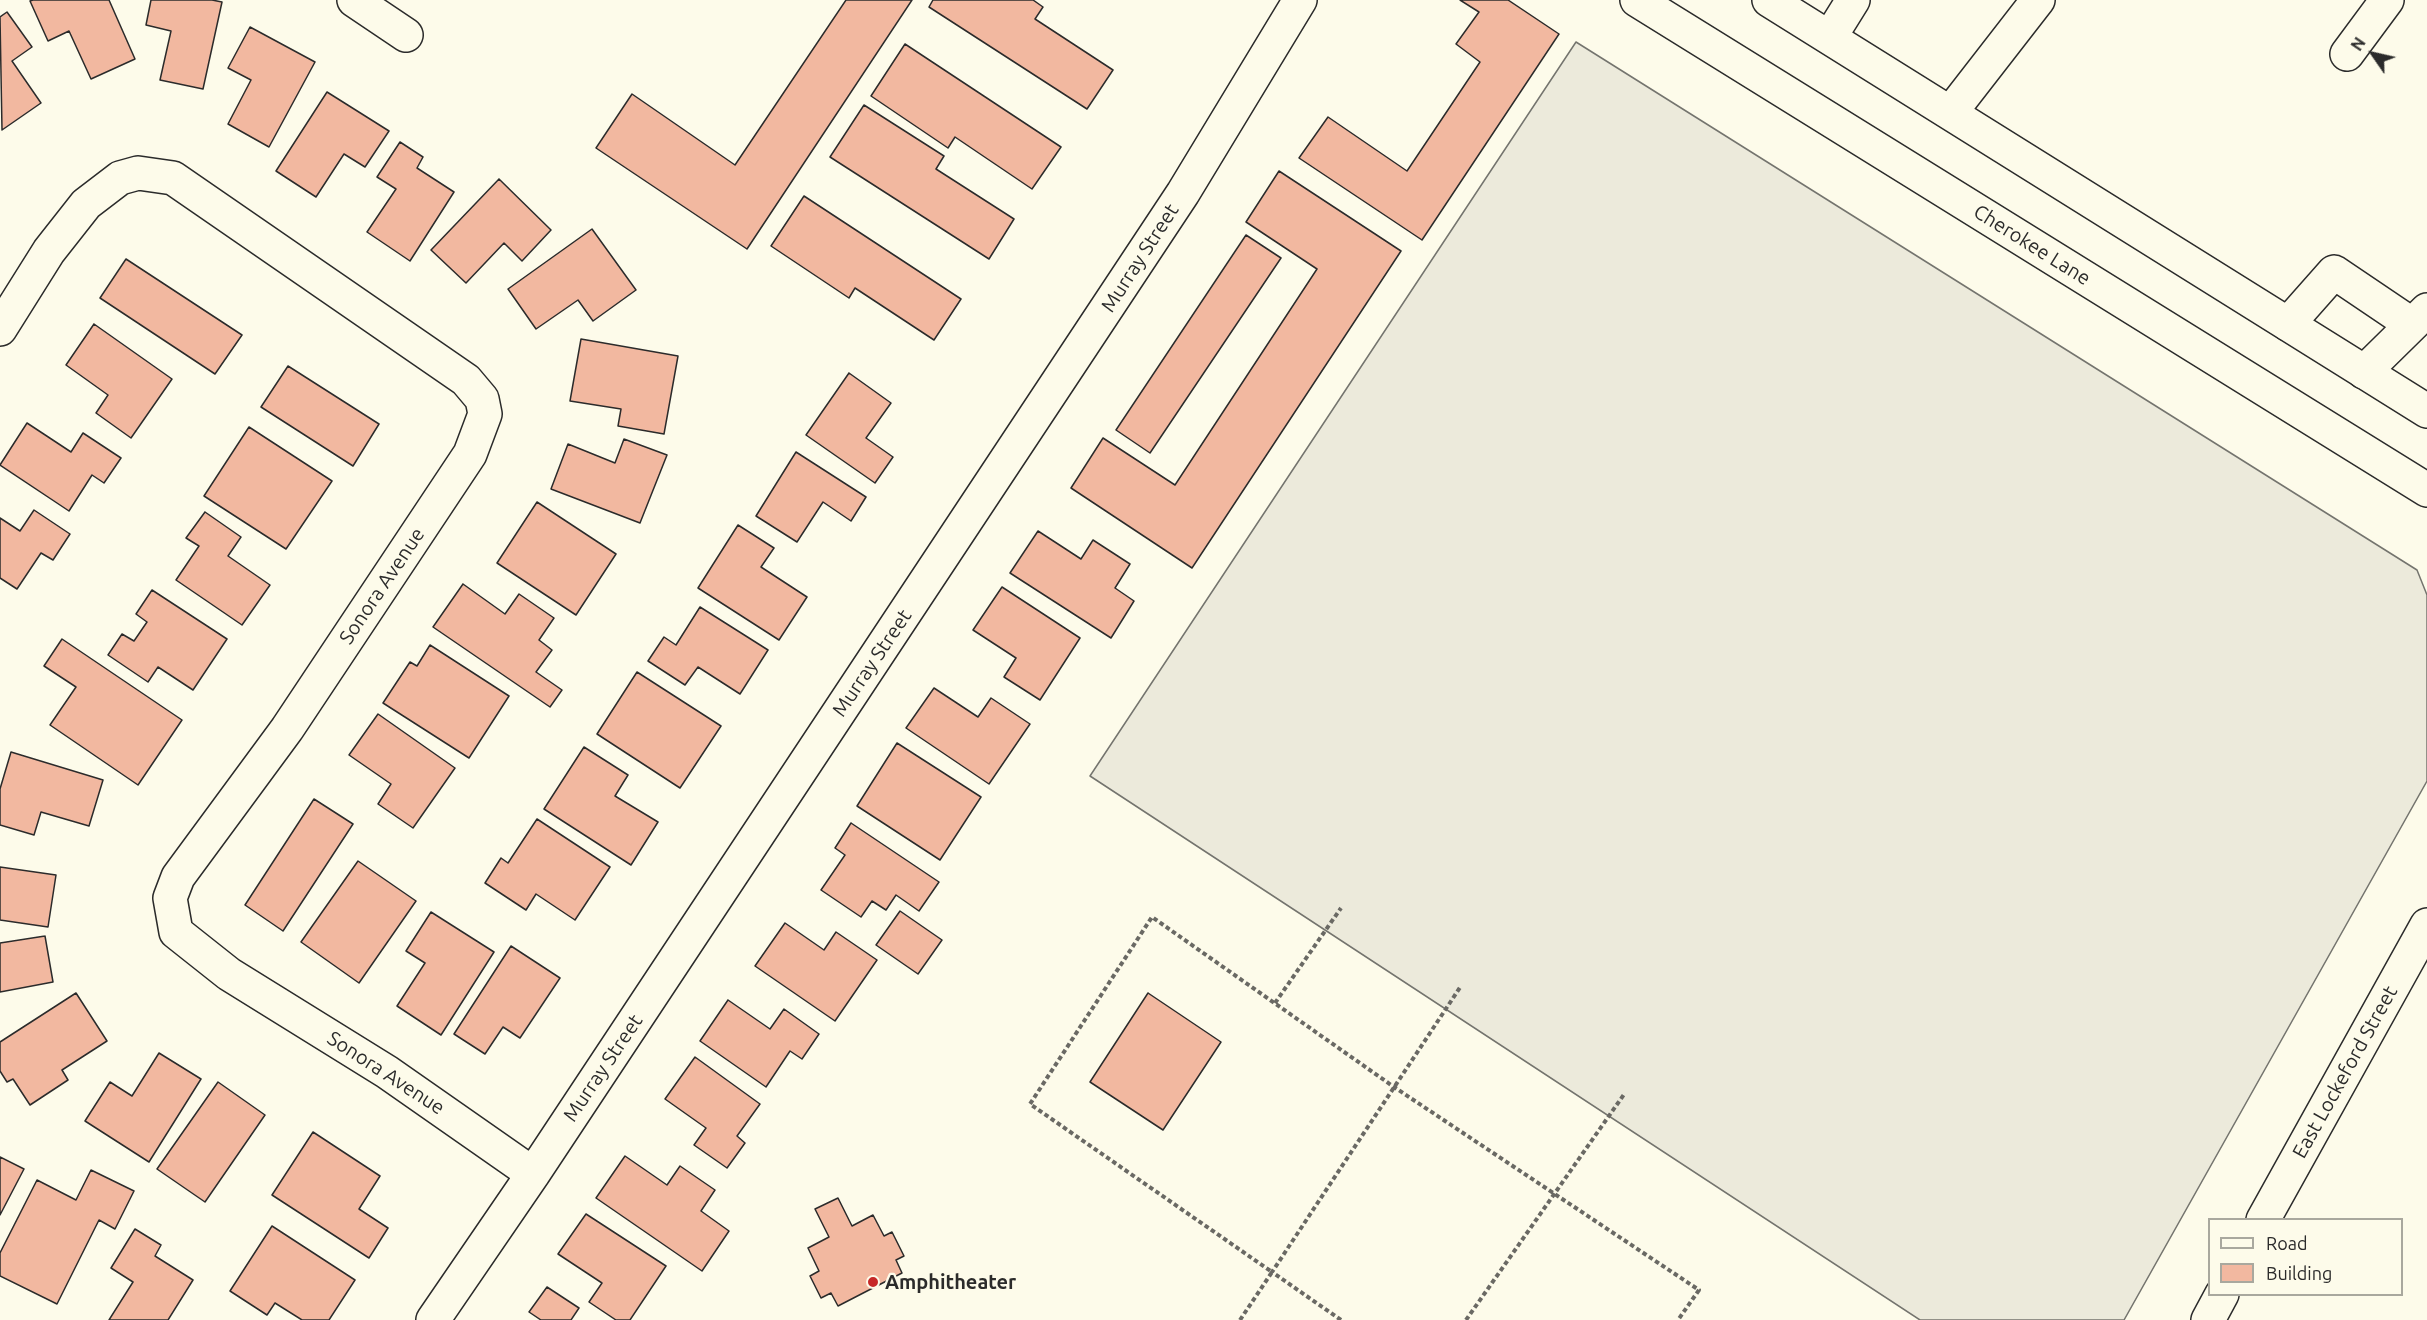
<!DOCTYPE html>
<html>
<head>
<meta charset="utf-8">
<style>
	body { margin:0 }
	#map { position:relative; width:2427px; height:1320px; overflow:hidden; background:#fdfbea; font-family:Ubuntu,sans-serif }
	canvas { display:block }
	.legend { position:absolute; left:2208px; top:1218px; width:195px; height:78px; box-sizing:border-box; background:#fdfbea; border:2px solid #a9a89e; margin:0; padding:8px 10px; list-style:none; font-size:18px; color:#2b2b2b }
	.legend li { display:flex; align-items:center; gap:12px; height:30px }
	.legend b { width:30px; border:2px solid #a9a89e }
	.north { position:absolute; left:2343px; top:24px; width:60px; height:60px; -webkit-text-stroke:4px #fdfbea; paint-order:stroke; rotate:304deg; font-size:16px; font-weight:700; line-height:24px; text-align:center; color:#2b2b2b }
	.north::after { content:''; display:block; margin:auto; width:21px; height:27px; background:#2b2b2b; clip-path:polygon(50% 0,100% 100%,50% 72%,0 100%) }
</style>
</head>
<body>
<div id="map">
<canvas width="2427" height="1320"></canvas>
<ul class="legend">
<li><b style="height:8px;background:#fdfbea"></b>Road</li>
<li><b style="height:16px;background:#f2b8a0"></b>Building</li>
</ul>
<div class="north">N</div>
</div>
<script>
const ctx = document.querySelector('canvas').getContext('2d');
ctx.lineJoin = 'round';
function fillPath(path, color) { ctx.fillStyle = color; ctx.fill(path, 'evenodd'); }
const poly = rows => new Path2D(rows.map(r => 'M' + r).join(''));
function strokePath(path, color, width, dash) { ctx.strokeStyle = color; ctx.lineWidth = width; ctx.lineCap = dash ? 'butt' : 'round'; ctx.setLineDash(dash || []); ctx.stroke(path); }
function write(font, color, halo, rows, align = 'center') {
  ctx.font = font + ' Ubuntu,sans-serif'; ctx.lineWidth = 4.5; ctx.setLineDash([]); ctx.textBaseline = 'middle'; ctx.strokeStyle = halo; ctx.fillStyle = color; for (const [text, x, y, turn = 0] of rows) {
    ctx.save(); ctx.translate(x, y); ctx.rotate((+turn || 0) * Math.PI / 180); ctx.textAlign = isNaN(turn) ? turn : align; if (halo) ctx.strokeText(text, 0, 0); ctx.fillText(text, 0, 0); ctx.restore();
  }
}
const parking = poly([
	[1576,42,2417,570,2427,595,2427,781,2124,1320,1920,1320,1090,776,1576,42]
]);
fillPath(parking, '#eceadb');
strokePath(parking, '#74746e', 1.5);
const building = poly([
	[33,0,109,0,135,59,91,79,69,31,48,41,30,1,33,0],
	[151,0,212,0,222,2,203,89,160,80,171,31,146,25,151,0],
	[846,0,912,0,747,249,596,148,632,94,735,165,846,0],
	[933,0,1033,0,1043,7,1035,19,1113,70,1087,109,929,7,933,0],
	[1460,0,1508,0,1559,34,1422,240,1299,158,1328,117,1407,171,1480,62,1456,44,1479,12,1460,0],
	[7,12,32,47,12,61,41,103,2,130,0,17,7,12],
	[250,27,315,62,269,147,228,124,251,80,228,68,250,27],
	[905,44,1061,147,1032,189,955,137,948,148,871,96,905,44],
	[327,92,389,131,365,167,344,154,316,197,276,171,327,92],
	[864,105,944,156,936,169,1014,219,989,259,830,157,864,105],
	[400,142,423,157,417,168,454,192,410,261,367,232,396,189,377,177,400,142],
	[1279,171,1401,251,1192,568,1071,488,1103,438,1175,485,1317,269,1246,222,1279,171],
	[499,179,551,230,522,261,504,243,466,283,431,250,499,179],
	[804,196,961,299,934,340,855,288,849,298,771,246,804,196],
	[592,229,636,290,593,321,578,300,536,329,508,289,592,229],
	[1246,235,1281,258,1150,453,1116,430,1246,235],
	[126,259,242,335,215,374,100,298,126,259],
	[94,324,172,379,131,438,96,413,108,395,66,365,94,324],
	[581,339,678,356,664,434,618,426,621,409,570,401,581,339],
	[288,366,379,424,353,466,261,407,288,366],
	[849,373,891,403,866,438,893,457,875,483,806,435,849,373],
	[27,423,71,452,83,433,121,458,104,483,92,475,69,511,0,465,27,423],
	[249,427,332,481,286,549,204,496,249,427],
	[624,439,667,455,640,523,551,489,568,444,615,463,624,439],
	[796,452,866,497,851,521,823,502,797,542,756,516,796,452],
	[537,502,616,554,576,615,497,563,537,502],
	[34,510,70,534,53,560,41,553,17,589,0,578,0,518,20,531,34,510],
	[205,512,241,537,228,556,270,585,242,625,176,580,199,546,186,538,205,512],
	[738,525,774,548,761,567,807,597,779,640,698,588,738,525],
	[1038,531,1081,559,1093,540,1130,564,1115,588,1134,601,1111,638,1010,573,1038,531],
	[463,584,505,614,519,594,554,618,539,640,552,650,536,672,562,690,550,707,433,627,463,584],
	[1002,587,1080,638,1040,700,1004,677,1016,658,973,630,1002,587],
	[152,590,227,639,193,690,158,667,148,682,108,655,122,634,134,641,147,622,136,614,152,590],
	[700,607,768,650,740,694,698,667,685,685,648,661,664,637,676,645,700,607],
	[62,639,182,720,138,785,50,725,76,687,44,666,62,639],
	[430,645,509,696,469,758,383,703,410,662,417,666,430,645],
	[637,672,721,726,680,788,597,734,637,672],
	[934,688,978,717,991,698,1030,724,989,784,906,728,934,688],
	[378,714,455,768,413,828,378,804,391,784,349,755,378,714],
	[897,743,981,797,940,860,857,806,897,743],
	[584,747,628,775,615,796,658,822,631,865,544,809,584,747],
	[11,752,103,780,89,826,41,812,34,835,0,825,0,789,11,752],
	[314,799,353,824,283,931,245,905,314,799],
	[537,819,610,867,575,920,536,894,526,910,485,883,501,858,508,863,537,819],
	[851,823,939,882,919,911,896,895,886,910,872,901,861,917,821,890,845,855,835,848,851,823],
	[358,861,416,901,359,983,301,942,358,861],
	[0,867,56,875,48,927,0,920,0,867],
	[900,911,942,940,918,974,876,945,900,911],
	[431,912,494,952,441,1035,397,1006,425,963,406,951,431,912],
	[785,923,824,950,836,932,877,960,835,1021,755,966,785,923],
	[45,936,53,982,0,992,0,943,45,936],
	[511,946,560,978,520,1038,503,1027,485,1054,454,1034,511,946],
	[76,993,107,1041,62,1070,68,1080,30,1105,13,1079,7,1082,0,1071,0,1042,76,993],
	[1148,993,1221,1042,1163,1130,1090,1082,1148,993],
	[728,1000,770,1029,784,1009,819,1034,802,1059,790,1051,766,1087,700,1041,728,1000],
	[159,1053,201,1079,149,1162,85,1121,110,1082,132,1096,159,1053],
	[695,1057,760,1104,737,1136,745,1143,727,1168,694,1145,706,1128,665,1099,695,1057],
	[218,1082,265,1115,205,1202,157,1169,218,1082],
	[313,1132,380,1176,359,1209,388,1228,369,1258,272,1195,313,1132],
	[625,1156,667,1185,680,1166,715,1190,701,1211,729,1231,702,1271,596,1198,625,1156],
	[0,1157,24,1169,0,1215,0,1157],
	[91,1170,134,1191,115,1229,99,1220,57,1304,0,1276,0,1253,37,1180,76,1200,91,1170],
	[838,1198,852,1226,873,1215,884,1236,892,1232,904,1256,896,1260,902,1273,838,1306,831,1293,821,1298,810,1276,819,1271,808,1248,829,1237,815,1209,838,1198],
	[586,1214,666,1266,630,1320,616,1320,589,1302,602,1283,558,1254,586,1214],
	[272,1226,355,1280,329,1320,302,1320,275,1303,267,1315,230,1291,272,1226],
	[135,1229,161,1245,155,1256,193,1280,168,1320,109,1320,133,1282,111,1268,135,1229],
	[547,1287,579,1308,571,1320,541,1320,529,1312,547,1287]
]);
fillPath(building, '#f2b8a0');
strokePath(building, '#2b2b2b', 1.5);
const minor = poly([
	[354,0,406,35],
	[1830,37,1853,0],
	[2347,54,2387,0],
	[1951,112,2038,0],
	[2288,324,2334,272,2411,324],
	[0,329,49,251,86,204,120,178,138,173,173,178,466,380,482,399,485,414,470,454,287,729,178,877,170,898,176,932,229,974,387,1072,533,1174],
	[2364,372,2427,310],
	[2263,1220,2427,925],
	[433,1320,533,1174,1183,193,1300,0],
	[2208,1320,2222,1294]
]);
const major = poly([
	[1637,0,2427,490],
	[1769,0,2427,411]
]);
strokePath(minor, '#2b2b2b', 36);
strokePath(major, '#2b2b2b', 36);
strokePath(poly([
	[1275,1003,1341,908],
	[1240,1320,1272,1272,1030,1104,1152,917,1394,1087,1699,1290,1678,1320],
	[1341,1320,1272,1272,1461,986],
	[1466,1320,1625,1093]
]), '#6a6964', 4, [4.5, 3]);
strokePath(minor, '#fdfbea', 33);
strokePath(major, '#fdfbea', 33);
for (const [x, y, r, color] of [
	[873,1282,6,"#c62828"]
]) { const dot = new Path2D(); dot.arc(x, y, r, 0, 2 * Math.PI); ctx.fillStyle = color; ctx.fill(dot); strokePath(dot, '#fdfbea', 2); }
write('20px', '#2b2b2b', '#fdfbea', [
	["Cherokee Lane",2032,245,32],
	["Murray Street",1140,258,-57],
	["Sonora Avenue",382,586,-56],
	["Murray Street",872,663,-56],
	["Murray Street",603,1068,-56],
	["East Lockeford Street",2345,1072,-61],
	["Sonora Avenue",386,1073,33]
]);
write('bold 20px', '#2b2b2b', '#fdfbea', [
	["Amphitheater",885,1282]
], 'left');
</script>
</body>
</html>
